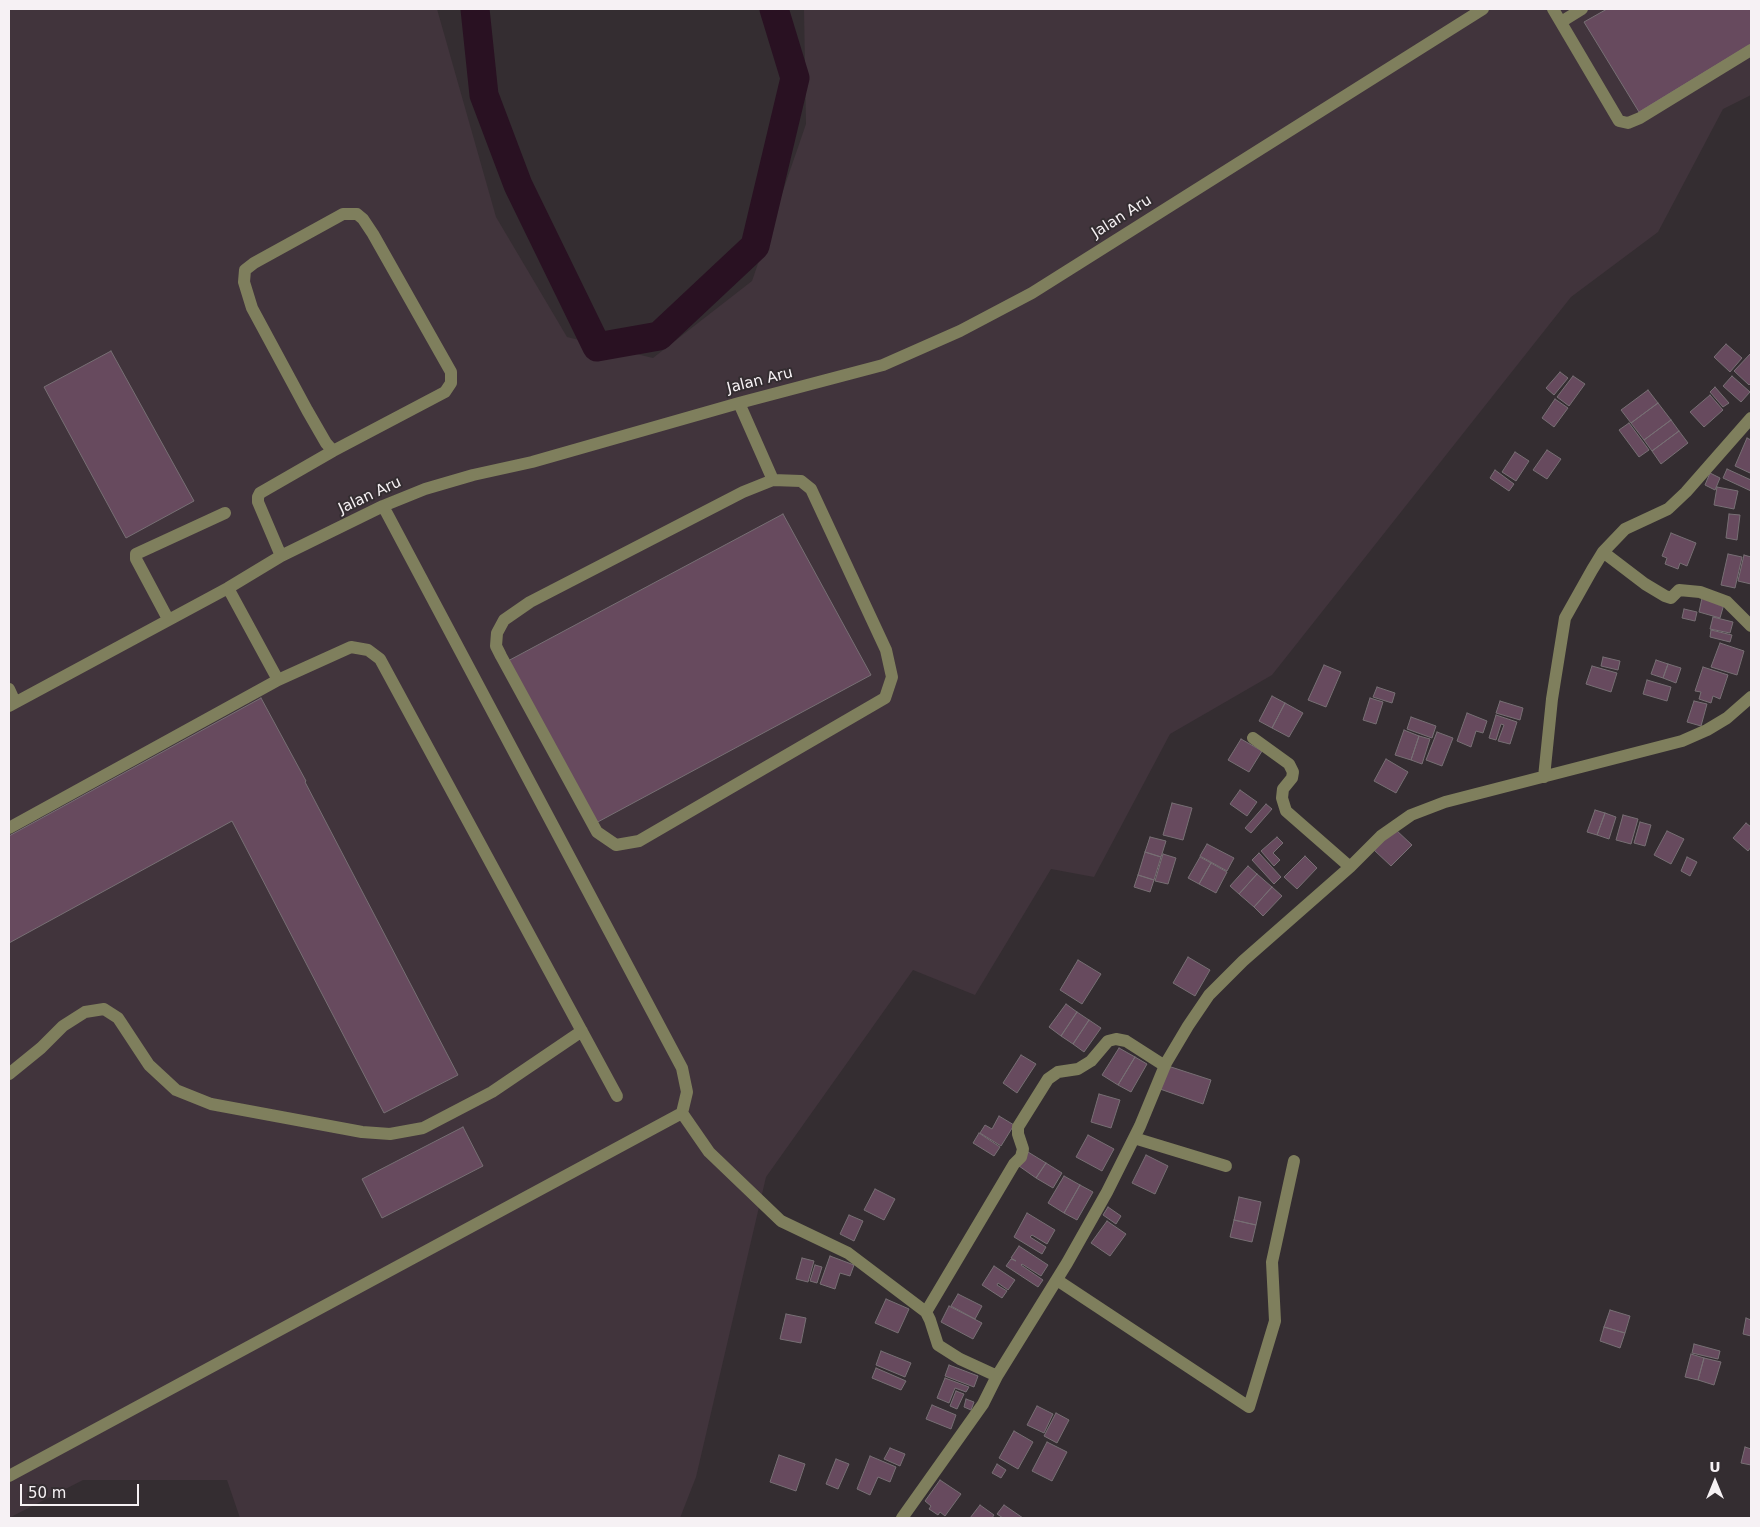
<!DOCTYPE html>
<html>
<head>
<meta charset="utf-8">
<style>
	body { margin:0 }
	#map { position:relative; width:1760px; height:1527px; overflow:hidden; background:#342d31; font-family:"DejaVu Sans",sans-serif }
	canvas { display:block }
	.frame { position:absolute; inset:0; border:10px solid #f6f1f4; pointer-events:none }
	.north { position:absolute; left:1690px; top:1457px; width:50px; height:50px; -webkit-text-stroke:4px #342d31; paint-order:stroke; rotate:0deg; font-size:14px; font-weight:700; line-height:20px; text-align:center; color:#f6f1f4 }
	.north::after { content:''; display:block; margin:auto; width:18px; height:22px; background:#f6f1f4; clip-path:polygon(50% 0,100% 100%,50% 72%,0 100%) }
	.scale { position:absolute; left:20px; top:1484px; width:119px; height:22px; box-sizing:border-box; border:2px solid #f6f1f4; border-top:0; padding-left:6px; font-size:15px; line-height:18px; white-space:nowrap; color:#f6f1f4; -webkit-text-stroke:4px #342d31; paint-order:stroke }
</style>
</head>
<body>
<div id="map">
<canvas width="1760" height="1527"></canvas>
<div class="frame"></div>
<div class="north">U</div>
<div class="scale">50 m</div>
</div>
<script>
const ctx = document.querySelector('canvas').getContext('2d');
ctx.lineJoin = 'round';
function fillPath(path, color) { ctx.fillStyle = color; ctx.fill(path, 'evenodd'); }
const poly = rows => new Path2D(rows.map(r => 'M' + r).join(''));
function strokePath(path, color, width, dash) { ctx.strokeStyle = color; ctx.lineWidth = width; ctx.lineCap = dash ? 'butt' : 'round'; ctx.setLineDash(dash || []); ctx.stroke(path); }
function write(font, color, halo, rows, align = 'center') {
  ctx.font = font + ' "DejaVu Sans",sans-serif'; ctx.lineWidth = 4; ctx.setLineDash([]); ctx.textBaseline = 'middle'; ctx.strokeStyle = halo; ctx.fillStyle = color; for (const [text, x, y, turn = 0] of rows) {
    ctx.save(); ctx.translate(x, y); ctx.rotate((+turn || 0) * Math.PI / 180); ctx.textAlign = isNaN(turn) ? turn : align; if (halo) ctx.strokeText(text, 0, 0); ctx.fillText(text, 0, 0); ctx.restore();
  }
}
fillPath(poly([
	[9,9,437,9,496,217,567,337,653,358,752,281,806,124,804,9,1751,9,1751,95,1723,109,1658,232,1571,297,1272,675,1170,734,1094,877,1051,869,975,995,913,970,766,1177,696,1477,680,1518,240,1518,227,1480,83,1480,9,1518]
]), '#41343c');
strokePath(poly([
	[475,9,484,95,518,185,597,347,659,336,755,246,795,78,774,9]
]), '#291122', 29);
const building = poly([
	[1607,9,1751,9,1751,44,1639,112,1584,22,1607,9],
	[1726,344,1742,358,1730,372,1714,357,1726,344],
	[111,351,194,501,126,538,44,387,111,351],
	[1751,353,1751,383,1749,385,1734,371,1751,353],
	[1560,372,1568,378,1554,395,1546,388,1560,372],
	[1573,376,1585,384,1569,406,1557,397,1573,376],
	[1732,376,1750,392,1741,402,1723,386,1732,376],
	[1715,387,1729,403,1723,407,1710,392,1715,387],
	[1648,390,1658,403,1631,423,1621,410,1648,390],
	[1710,395,1723,410,1704,427,1690,412,1710,395],
	[1555,399,1568,408,1554,427,1542,418,1555,399],
	[1658,403,1671,420,1644,440,1631,423,1658,403],
	[1671,420,1679,431,1652,451,1644,440,1671,420],
	[1629,423,1649,450,1639,457,1619,430,1629,423],
	[1679,431,1688,443,1661,464,1652,451,1679,431],
	[1747,438,1751,440,1751,470,1750,473,1735,466,1747,438],
	[1547,450,1561,459,1547,479,1533,470,1547,450],
	[1515,452,1529,461,1516,481,1502,472,1515,452],
	[1727,469,1751,480,1751,491,1723,478,1727,469],
	[1495,470,1514,484,1509,491,1490,478,1495,470],
	[1710,473,1720,478,1715,490,1705,485,1710,473],
	[1717,487,1738,491,1734,509,1714,505,1717,487],
	[783,514,871,675,594,824,506,662,783,514],
	[1729,514,1740,515,1737,540,1726,538,1729,514],
	[1671,533,1696,543,1687,566,1680,563,1678,569,1665,564,1667,558,1662,556,1671,533],
	[1728,554,1742,557,1735,588,1721,585,1728,554],
	[1744,555,1751,557,1751,584,1738,581,1744,555],
	[1702,598,1724,604,1720,618,1699,612,1702,598],
	[1684,609,1697,612,1695,621,1682,618,1684,609],
	[1713,617,1733,622,1730,633,1710,629,1713,617],
	[1711,630,1732,635,1730,642,1710,637,1711,630],
	[1720,643,1744,651,1737,675,1711,667,1720,643],
	[1603,657,1620,661,1618,670,1601,666,1603,657],
	[1656,660,1668,664,1663,678,1651,674,1656,660],
	[1668,664,1681,668,1676,683,1663,678,1668,664],
	[1324,665,1341,672,1326,707,1308,700,1324,665],
	[1592,666,1617,673,1611,692,1586,684,1592,666],
	[1703,667,1728,675,1720,699,1713,696,1711,703,1699,699,1701,692,1695,691,1703,667],
	[1647,680,1671,687,1667,701,1643,694,1647,680],
	[1377,687,1395,693,1392,703,1373,697,1377,687],
	[1272,696,1285,703,1272,728,1259,721,1272,696],
	[261,698,306,781,305,782,458,1075,384,1113,232,821,9,943,9,836,261,698],
	[1370,698,1383,702,1376,724,1363,720,1370,698],
	[1500,701,1523,708,1520,720,1496,713,1500,701],
	[1694,701,1707,704,1701,726,1687,722,1694,701],
	[1285,703,1303,713,1289,737,1272,728,1285,703],
	[1467,713,1487,721,1483,733,1476,731,1471,747,1457,741,1467,713],
	[1496,715,1517,722,1510,744,1498,741,1504,725,1501,724,1496,740,1489,738,1496,715],
	[1411,717,1436,726,1432,738,1407,729,1411,717],
	[1404,730,1419,736,1411,760,1395,755,1404,730],
	[1437,732,1453,738,1442,766,1426,760,1437,732],
	[1419,736,1430,739,1422,764,1411,760,1419,736],
	[1241,739,1262,751,1249,772,1228,760,1241,739],
	[1386,759,1408,772,1396,793,1374,781,1386,759],
	[1240,790,1257,802,1247,816,1230,804,1240,790],
	[1172,803,1192,808,1183,840,1163,835,1172,803],
	[1266,804,1272,809,1251,833,1245,828,1266,804],
	[1595,810,1605,813,1597,835,1587,832,1595,810],
	[1605,813,1616,817,1609,839,1597,835,1605,813],
	[1623,815,1638,819,1631,844,1616,840,1623,815],
	[1640,822,1651,825,1645,846,1634,843,1640,822],
	[1746,823,1751,827,1751,847,1748,851,1733,838,1746,823],
	[1395,829,1412,845,1391,866,1374,850,1395,829],
	[1667,831,1684,839,1671,864,1654,855,1667,831],
	[1150,837,1166,841,1161,857,1145,852,1150,837],
	[1277,837,1283,843,1273,853,1280,860,1274,866,1261,851,1277,837],
	[1207,844,1234,858,1227,871,1200,856,1207,844],
	[1145,852,1161,857,1154,880,1138,875,1145,852],
	[1259,853,1281,877,1274,884,1252,860,1259,853],
	[1163,854,1176,858,1168,884,1155,881,1163,854],
	[1305,856,1317,868,1297,889,1284,877,1305,856],
	[1200,857,1211,863,1199,884,1188,878,1200,857],
	[1687,857,1697,862,1690,876,1681,871,1687,857],
	[1211,863,1227,872,1216,893,1199,884,1211,863],
	[1248,866,1257,874,1239,894,1230,886,1248,866],
	[1257,874,1272,887,1254,907,1239,894,1257,874],
	[1138,875,1154,880,1150,892,1134,887,1138,875],
	[1272,887,1282,896,1263,916,1254,907,1272,887],
	[1188,957,1210,970,1195,996,1173,983,1188,957],
	[1078,960,1101,974,1082,1004,1060,990,1078,960],
	[1066,1004,1077,1012,1061,1036,1049,1027,1066,1004],
	[1077,1012,1089,1020,1073,1044,1061,1036,1077,1012],
	[1089,1020,1101,1028,1084,1052,1073,1044,1089,1020],
	[1119,1048,1135,1057,1118,1085,1102,1075,1119,1048],
	[1021,1055,1036,1064,1017,1093,1003,1083,1021,1055],
	[1135,1057,1147,1064,1131,1092,1118,1085,1135,1057],
	[1168,1066,1211,1080,1203,1104,1160,1089,1168,1066],
	[1099,1094,1120,1100,1111,1128,1091,1122,1099,1094],
	[999,1116,1014,1125,1001,1146,980,1133,985,1125,992,1129,999,1116],
	[463,1127,483,1166,382,1218,362,1179,463,1127],
	[979,1133,1000,1147,994,1156,973,1143,979,1133],
	[1088,1135,1114,1149,1102,1171,1076,1157,1088,1135],
	[1028,1152,1046,1163,1036,1178,1019,1166,1028,1152],
	[1146,1155,1168,1166,1155,1194,1132,1183,1146,1155],
	[1046,1163,1062,1173,1053,1188,1036,1178,1046,1163],
	[1064,1176,1080,1185,1064,1213,1048,1203,1064,1176],
	[1080,1185,1093,1192,1077,1220,1064,1213,1080,1185],
	[875,1189,895,1199,884,1220,864,1210,875,1189],
	[1239,1197,1261,1202,1256,1225,1234,1220,1239,1197],
	[1108,1207,1121,1216,1116,1224,1103,1215,1108,1207],
	[1027,1213,1055,1230,1047,1244,1032,1235,1030,1237,1046,1247,1042,1254,1014,1237,1027,1213],
	[849,1215,863,1221,854,1241,840,1234,849,1215],
	[1234,1220,1256,1225,1252,1242,1230,1237,1234,1220],
	[1107,1221,1126,1234,1110,1256,1091,1243,1107,1221],
	[1019,1246,1048,1265,1041,1276,1022,1264,1021,1265,1043,1280,1038,1287,1006,1266,1011,1259,1016,1261,1011,1258,1019,1246],
	[830,1256,854,1265,850,1276,840,1273,835,1289,820,1284,830,1256],
	[802,1258,814,1261,808,1282,796,1279,802,1258],
	[815,1265,822,1267,817,1283,810,1281,815,1265],
	[994,1266,1015,1280,1008,1290,998,1283,997,1285,1007,1291,1002,1298,982,1285,994,1266],
	[958,1294,982,1306,975,1319,951,1306,958,1294],
	[886,1299,909,1309,898,1333,875,1323,886,1299],
	[949,1306,982,1323,973,1339,941,1322,949,1306],
	[1610,1310,1630,1316,1625,1333,1604,1327,1610,1310],
	[786,1314,806,1318,801,1343,780,1339,786,1314],
	[1746,1318,1751,1320,1751,1336,1743,1334,1746,1318],
	[1604,1327,1625,1333,1620,1348,1600,1341,1604,1327],
	[1694,1344,1720,1351,1718,1359,1692,1353,1694,1344],
	[881,1351,911,1363,905,1377,876,1365,881,1351],
	[1691,1354,1704,1358,1698,1380,1685,1377,1691,1354],
	[1704,1358,1721,1362,1714,1385,1698,1380,1704,1358],
	[949,1365,978,1376,974,1387,945,1376,949,1365],
	[876,1368,906,1381,901,1390,872,1378,876,1368],
	[945,1378,969,1387,966,1392,955,1388,949,1403,937,1398,945,1378],
	[956,1391,964,1394,957,1409,950,1406,956,1391],
	[966,1399,974,1402,971,1410,964,1407,966,1399],
	[932,1405,956,1415,951,1429,926,1419,932,1405],
	[1037,1406,1053,1414,1044,1433,1027,1425,1037,1406],
	[1056,1413,1069,1420,1057,1443,1044,1436,1056,1413],
	[1014,1431,1033,1442,1018,1469,999,1458,1014,1431],
	[1047,1442,1067,1452,1052,1481,1032,1471,1047,1442],
	[1745,1447,1751,1449,1751,1465,1741,1463,1745,1447],
	[890,1448,905,1454,900,1466,884,1459,890,1448],
	[779,1455,805,1464,796,1491,770,1482,779,1455],
	[870,1456,896,1467,890,1482,878,1477,870,1495,857,1489,870,1456],
	[836,1459,849,1464,838,1489,826,1484,836,1459],
	[997,1464,1006,1470,1001,1478,992,1473,997,1464],
	[940,1480,961,1494,945,1516,940,1512,938,1515,929,1509,931,1506,925,1501,940,1480],
	[980,1505,994,1515,992,1518,970,1518,980,1505],
	[1004,1505,1023,1518,1003,1518,997,1514,1004,1505]
]);
fillPath(building, '#674a5e');
strokePath(building, '#776f74', 1);
strokePath(poly([
	[1553,9,1619,121,1628,123,1640,118,1751,50],
	[1561,22,1582,9],
	[739,403,773,480],
	[773,480,801,481,811,489,886,650,892,677,885,698,639,841,616,845,597,832,501,656,496,646,497,633,504,620,530,602,743,492,773,480],
	[1603,552,1645,584,1665,596,1671,598,1679,590,1700,592,1727,602,1751,626],
	[281,556,258,502,258,497,260,493,333,451,326,443,307,410,252,308,244,282,245,270,254,263,343,214,357,214,363,219,373,234,451,372,451,383,445,392,333,451],
	[228,588,278,680],
	[168,619,136,559,136,554,225,513],
	[9,689,15,702],
	[9,706,228,588,281,556,383,506,425,489,473,475,532,462,739,403,883,365,960,331,1032,293,1483,9],
	[1253,738,1289,764,1293,772,1292,778,1283,789,1282,798,1286,811,1350,867],
	[1544,777,1552,699,1565,618,1592,570,1603,552,1625,529,1668,509,1686,492,1751,418],
	[9,828,278,680,351,647,368,650,380,659,617,1096],
	[9,1074,41,1048,63,1026,85,1012,104,1009,118,1018,149,1065,176,1090,211,1104,362,1132,390,1134,423,1128,492,1092,582,1031],
	[682,1113,709,1152,781,1221,848,1253,926,1312,930,1320,938,1345,960,1359,997,1376],
	[1134,1138,1226,1166],
	[1057,1280,1249,1407,1275,1321,1272,1262,1294,1161],
	[926,1312,1014,1164,1021,1157,1023,1149,1018,1134,1018,1127,1048,1079,1058,1072,1078,1069,1091,1061,1108,1041,1116,1039,1126,1041,1165,1066],
	[9,1476,682,1113,687,1092,682,1068,383,506],
	[902,1518,983,1404,997,1376,1067,1263,1107,1192,1140,1126,1166,1063,1188,1026,1209,995,1243,961,1350,867,1381,836,1411,815,1445,802,1682,741,1707,730,1727,718,1751,697]
]), '#7f7f5d', 12);
write('15px', '#f6f1f4', '#342d31', [
	["Jalan Aru",1122,217,-32],
	["Jalan Aru",760,381,-14],
	["Jalan Aru",370,496,-25]
]);
</script>
</body>
</html>
